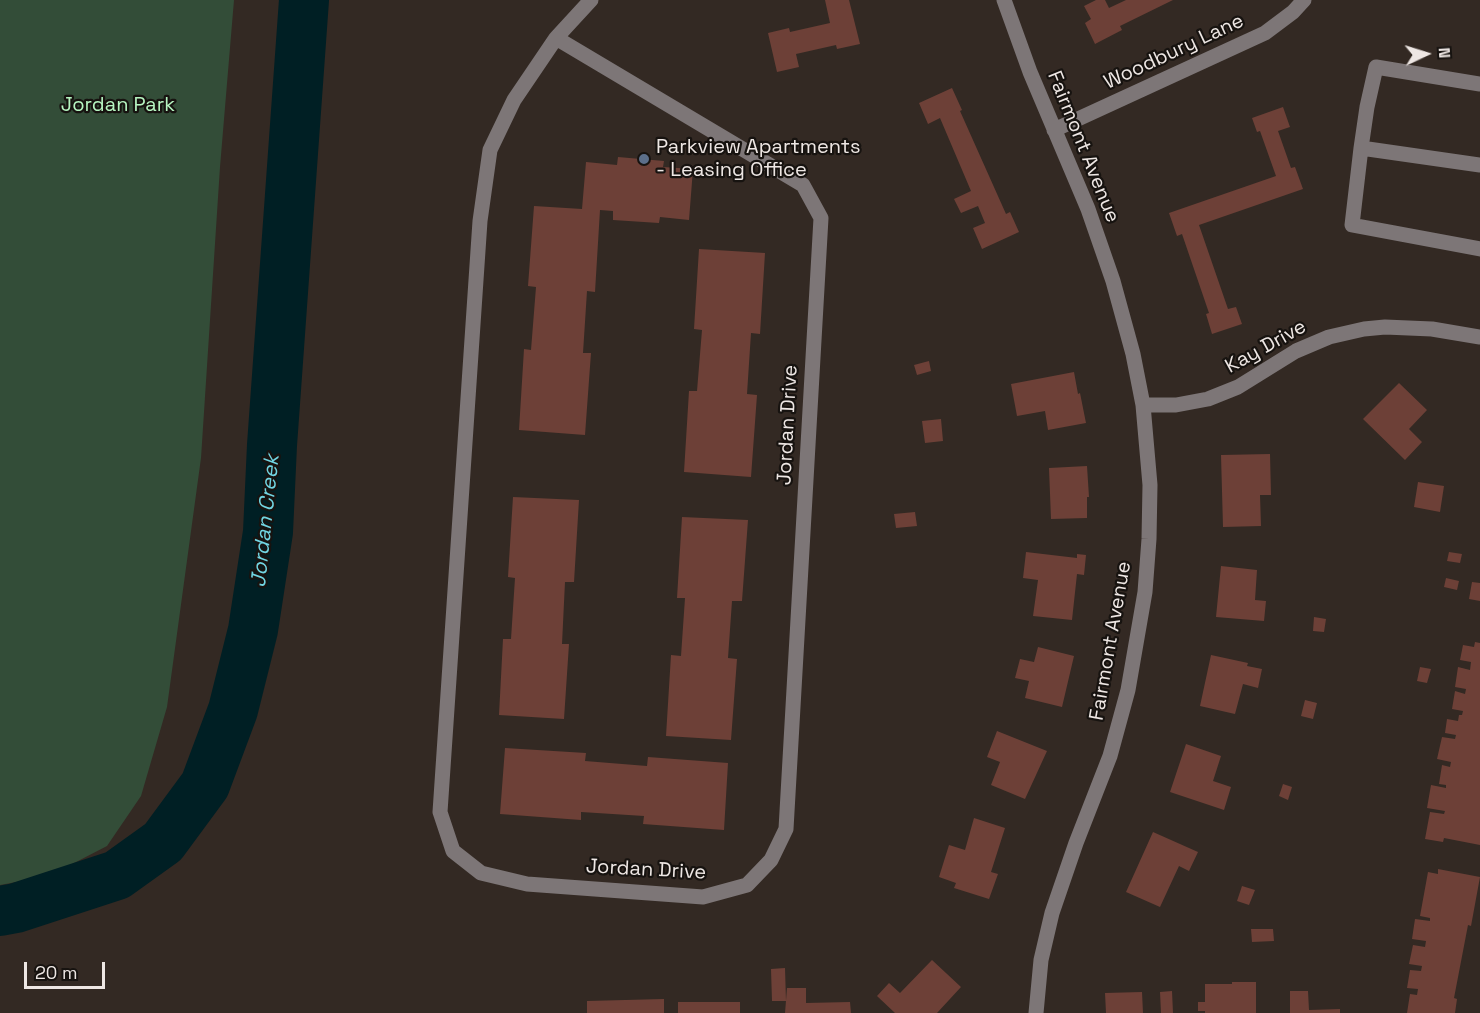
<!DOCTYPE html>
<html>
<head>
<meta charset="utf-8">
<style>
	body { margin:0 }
	#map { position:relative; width:1480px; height:1013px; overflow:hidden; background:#332923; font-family:"Space Grotesk",sans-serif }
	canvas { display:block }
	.north { position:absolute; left:1396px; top:24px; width:60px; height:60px; -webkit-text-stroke:4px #171310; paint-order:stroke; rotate:86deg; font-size:16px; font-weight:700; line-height:24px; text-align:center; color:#eee7e4 }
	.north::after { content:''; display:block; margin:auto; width:21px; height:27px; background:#eee7e4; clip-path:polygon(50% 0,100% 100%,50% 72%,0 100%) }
	.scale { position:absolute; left:24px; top:962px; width:81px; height:27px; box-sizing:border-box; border:3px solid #eee7e4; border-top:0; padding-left:8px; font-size:18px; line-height:21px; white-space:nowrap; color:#eee7e4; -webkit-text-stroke:4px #171310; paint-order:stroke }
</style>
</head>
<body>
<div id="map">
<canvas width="1480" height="1013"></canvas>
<div class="north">N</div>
<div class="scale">20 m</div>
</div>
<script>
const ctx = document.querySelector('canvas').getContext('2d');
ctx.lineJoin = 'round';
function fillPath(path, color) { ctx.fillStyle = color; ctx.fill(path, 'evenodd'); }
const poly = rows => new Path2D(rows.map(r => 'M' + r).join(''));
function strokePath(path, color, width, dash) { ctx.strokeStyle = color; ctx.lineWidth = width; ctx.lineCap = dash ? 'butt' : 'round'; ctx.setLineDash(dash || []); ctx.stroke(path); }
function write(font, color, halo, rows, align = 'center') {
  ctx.font = font + ' "Space Grotesk",sans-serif'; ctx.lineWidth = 4.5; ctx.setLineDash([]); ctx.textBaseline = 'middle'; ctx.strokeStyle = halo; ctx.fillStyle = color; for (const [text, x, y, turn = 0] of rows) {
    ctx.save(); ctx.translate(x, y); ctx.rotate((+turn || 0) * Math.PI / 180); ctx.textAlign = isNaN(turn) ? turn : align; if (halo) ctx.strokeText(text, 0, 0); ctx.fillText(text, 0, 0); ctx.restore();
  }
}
fillPath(poly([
	[0,0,234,0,220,167,201,458,167,707,141,796,107,846,49,876,0,885]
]), '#334d38');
strokePath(poly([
	[0,911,16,908,117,875,163,842,205,785,233,710,253,630,268,532,272,445,304,0]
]), '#001f24', 50);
fillPath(poly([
	[825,0,849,0,860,44,837,49,836,45,796,54,799,67,777,72,768,33,789,28,790,32,830,23],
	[1096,0,1105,0,1109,8,1126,0,1173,0,1120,26,1122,30,1095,44,1085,23,1091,19,1084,6],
	[952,88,962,110,960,111,1006,214,1010,212,1019,232,982,249,973,228,985,223,978,206,961,213,954,199,971,191,940,118,928,124,919,103],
	[1283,107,1290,127,1278,131,1291,168,1295,167,1303,189,1199,225,1228,309,1236,307,1242,324,1212,334,1206,314,1209,313,1182,234,1177,236,1169,213,1276,176,1260,131,1257,132,1252,118],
	[618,157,664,161,663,167,693,169,689,220,660,217,659,223,613,220,613,211,600,210,595,292,587,291,583,353,591,353,585,435,519,430,524,349,531,350,536,287,528,286,534,206,582,209,586,162,617,165],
	[699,249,765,253,760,334,751,333,747,394,757,395,751,477,684,472,689,391,697,391,702,330,694,329],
	[929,361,931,371,917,375,914,365],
	[1074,372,1078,394,1080,393,1086,423,1048,430,1045,411,1017,416,1011,384],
	[1399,383,1427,410,1409,429,1422,442,1405,460,1363,419],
	[941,419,943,441,925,443,922,421],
	[1270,454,1271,495,1260,495,1261,526,1223,527,1221,455],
	[1087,466,1089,497,1087,497,1087,518,1051,519,1049,468],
	[1418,482,1444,486,1440,512,1414,507],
	[513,497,579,500,574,582,565,582,562,644,569,644,564,719,499,715,503,639,511,639,515,578,508,577],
	[915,512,917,526,896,528,894,514],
	[682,517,748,520,742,601,732,601,728,658,737,659,731,740,666,736,671,655,681,656,685,598,677,598],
	[1026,552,1077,558,1077,554,1086,555,1084,575,1077,574,1072,620,1033,616,1038,580,1023,578],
	[1449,552,1462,554,1460,563,1447,561],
	[1221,566,1257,570,1255,600,1266,601,1264,621,1216,617],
	[1446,578,1459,581,1457,590,1444,587],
	[1472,582,1480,583,1480,601,1469,599],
	[1314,617,1326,619,1324,632,1313,631],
	[1475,642,1480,643,1480,845,1444,838,1443,842,1425,839,1430,812,1444,814,1445,811,1427,808,1431,785,1446,788,1446,785,1439,784,1442,765,1450,767,1451,762,1437,759,1442,737,1455,739,1456,735,1445,733,1447,719,1458,721,1459,715,1462,715,1463,711,1452,709,1455,691,1465,694,1466,689,1455,687,1458,667,1470,670,1471,662,1460,660,1463,645,1474,647],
	[1038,647,1074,656,1062,707,1025,698,1029,681,1015,678,1020,659,1034,662],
	[1211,655,1248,663,1247,666,1262,669,1258,688,1243,684,1235,714,1200,706],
	[1420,667,1431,669,1427,683,1417,681],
	[1305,700,1317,703,1313,719,1301,716],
	[997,731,1047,751,1025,799,991,785,1000,762,987,757],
	[1186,744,1221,756,1213,781,1231,787,1224,810,1170,792],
	[505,748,586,753,585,761,647,766,648,757,728,763,724,830,643,824,644,816,581,812,581,820,500,814],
	[1283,784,1292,787,1288,800,1279,796],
	[974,818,1005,828,991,872,998,874,989,899,954,888,956,883,939,877,949,845,965,850],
	[1153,832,1198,852,1189,871,1179,866,1160,907,1126,892],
	[1438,869,1480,877,1471,926,1468,925,1454,998,1457,999,1455,1013,1407,1013,1410,994,1417,995,1418,989,1407,988,1410,970,1421,971,1422,966,1409,964,1413,945,1425,947,1426,941,1412,939,1415,919,1430,921,1430,918,1420,916,1428,872,1438,874],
	[1242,886,1255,890,1249,905,1237,901],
	[1251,929,1273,929,1274,941,1252,942],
	[932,960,961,987,937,1013,895,1013,877,996,889,983,900,993],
	[785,968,786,1001,772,1001,771,969],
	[1232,982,1256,982,1256,1013,1205,1013,1205,1011,1198,1011,1198,1002,1205,1002,1205,984,1232,984],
	[787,988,806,988,806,1003,850,1002,851,1013,785,1013],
	[1172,991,1173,1013,1161,1013,1160,992],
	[1290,991,1308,991,1309,1010,1340,1009,1340,1013,1290,1013],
	[1142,992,1143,1013,1106,1013,1105,993],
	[664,999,664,1013,587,1013,587,1001],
	[678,1002,740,1002,740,1013,678,1013]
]), '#6d4037');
strokePath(poly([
	[1004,0,1030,72,1088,209,1113,281,1133,354,1143,405,1150,485,1149,539,1145,592,1128,690,1110,756,1076,843,1052,913,1041,960,1036,1013],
	[556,38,803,185,821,218,786,829,771,860,747,885,703,897,527,884,481,873,453,851,440,812,480,221,490,150,514,100,556,38,591,0],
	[1054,130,1265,33,1293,12,1304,0],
	[1361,148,1367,107,1376,67,1480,84],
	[1480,165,1361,148,1352,225,1480,249],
	[1143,405,1176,405,1208,399,1238,387,1296,351,1329,337,1364,329,1385,327,1432,329,1480,337]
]), '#7d7677', 15);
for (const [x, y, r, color] of [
	[644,159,6,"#5c6f8a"]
]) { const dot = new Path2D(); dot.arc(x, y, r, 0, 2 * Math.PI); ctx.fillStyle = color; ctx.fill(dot); strokePath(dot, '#171310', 2); }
write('20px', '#eee7e4', '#171310', [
	["Woodbury Lane",1174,52,-25],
	["Fairmont Avenue",1083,147,68],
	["Kay Drive",1266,347,-29],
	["Jordan Drive",788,425,-87],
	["Fairmont Avenue",1111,641,-80],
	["Jordan Drive",646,870,3]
]);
write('20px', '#b6f5c1', '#171310', [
	["Jordan Park",118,106]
]);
write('20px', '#eee7e4', '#171310', [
	["Parkview Apartments",656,148],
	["- Leasing Office",656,171]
], 'left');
write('italic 21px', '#71d5e2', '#171310', [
	["Jordan Creek",266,521,-84]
]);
</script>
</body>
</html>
